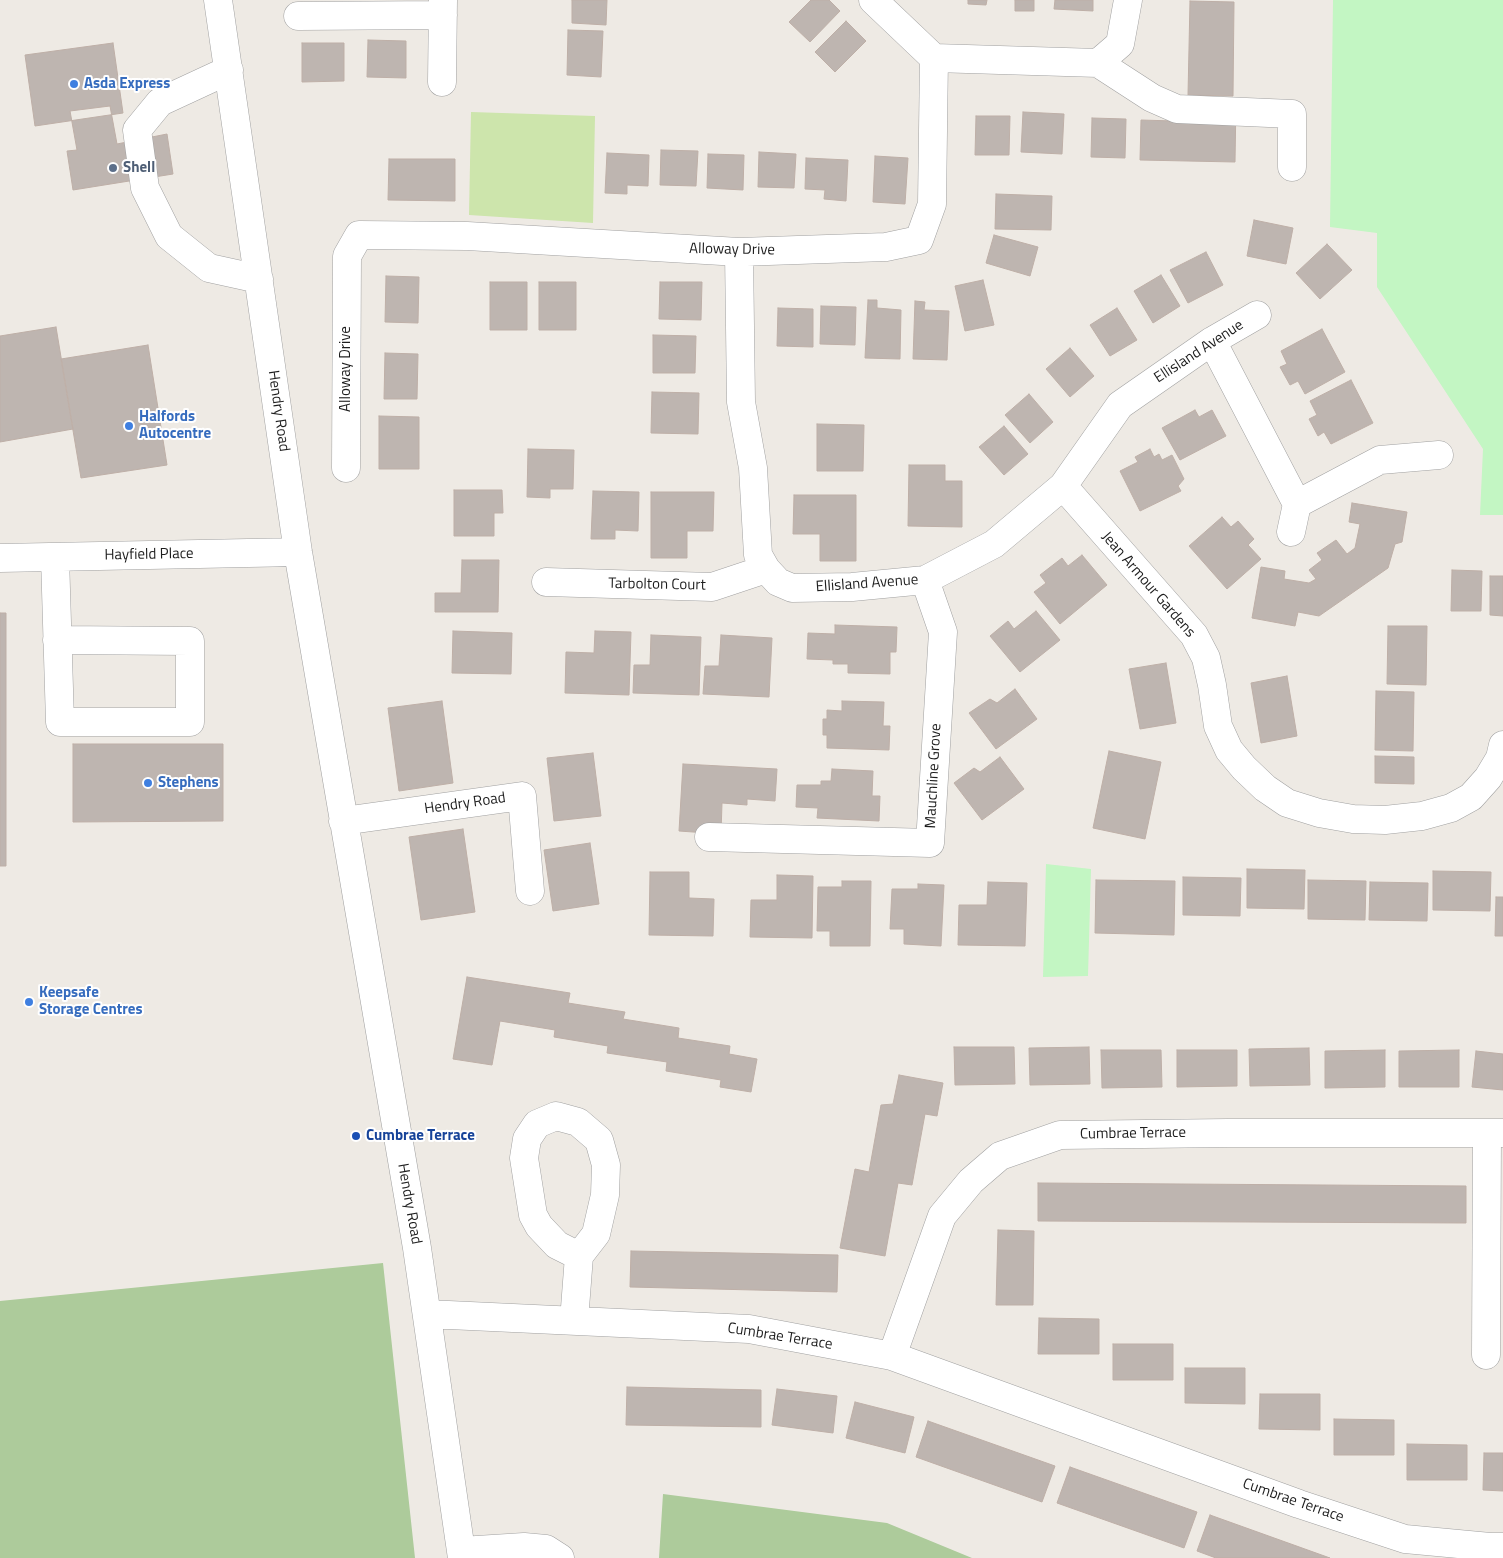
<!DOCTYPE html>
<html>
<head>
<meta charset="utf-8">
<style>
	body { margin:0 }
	canvas { display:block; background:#eeeae4 }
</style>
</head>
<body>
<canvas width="1503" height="1558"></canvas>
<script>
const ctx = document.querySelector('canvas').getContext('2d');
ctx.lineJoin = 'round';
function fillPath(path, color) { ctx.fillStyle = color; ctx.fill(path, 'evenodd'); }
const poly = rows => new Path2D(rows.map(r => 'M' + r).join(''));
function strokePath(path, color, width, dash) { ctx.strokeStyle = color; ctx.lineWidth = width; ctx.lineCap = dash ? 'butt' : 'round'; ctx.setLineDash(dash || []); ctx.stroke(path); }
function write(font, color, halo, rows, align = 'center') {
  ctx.font = font + ' "Titillium Web",sans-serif'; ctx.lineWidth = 4; ctx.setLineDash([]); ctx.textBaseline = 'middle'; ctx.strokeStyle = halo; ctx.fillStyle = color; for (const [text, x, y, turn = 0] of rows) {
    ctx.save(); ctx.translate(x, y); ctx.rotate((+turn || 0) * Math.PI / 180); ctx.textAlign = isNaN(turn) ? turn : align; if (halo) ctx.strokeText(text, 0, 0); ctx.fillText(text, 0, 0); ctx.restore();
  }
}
fillPath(poly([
	[471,112,595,116,593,223,469,215]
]), '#cde5ac');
fillPath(poly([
	[383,1263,415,1558,0,1558,0,1301],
	[663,1494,887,1523,972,1558,659,1558]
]), '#adcb9b');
fillPath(poly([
	[1333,0,1503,0,1503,515,1480,515,1483,449,1377,287,1377,233,1330,227],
	[1046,864,1091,869,1088,976,1043,977]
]), '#c3f6c3');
const building = poly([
	[572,0,607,0,606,25,572,23,572,0],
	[811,0,829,0,840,11,810,42,789,22,811,0],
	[968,0,987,0,986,5,968,4,968,0],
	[1015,0,1034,0,1034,11,1015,11,1015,0],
	[1055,0,1093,0,1093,11,1054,9,1055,0],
	[1190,1,1234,2,1233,96,1188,95,1190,1],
	[846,21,866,41,835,72,815,52,846,21],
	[568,30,603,31,601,77,567,75,568,30],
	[368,40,406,41,406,78,367,77,368,40],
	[113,43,123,113,35,126,25,55,113,43],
	[302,43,344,43,344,81,302,82,302,43],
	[1236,101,1235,162,1140,160,1141,120,1207,122,1236,101],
	[110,106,117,144,167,134,173,174,73,190,67,151,77,150,70,111,110,106],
	[1023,112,1064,114,1062,154,1021,152,1023,112],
	[976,116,1010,116,1009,155,975,155,976,116],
	[1092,118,1126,119,1125,158,1091,157,1092,118],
	[661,150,698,151,696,186,660,185,661,150],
	[759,152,796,154,794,188,758,187,759,152],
	[607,153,649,155,648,186,627,185,627,194,605,193,607,153],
	[708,154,744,155,743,190,707,188,708,154],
	[875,156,908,158,905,204,873,202,875,156],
	[806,158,848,160,846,201,824,199,825,190,805,189,806,158],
	[389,159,455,159,455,201,388,200,389,159],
	[996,194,1052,196,1051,230,995,229,996,194],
	[1254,220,1293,228,1286,264,1247,256,1254,220],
	[994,235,1038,247,1030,276,986,263,994,235],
	[1327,244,1352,270,1320,299,1296,273,1327,244],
	[1206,252,1223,285,1188,303,1170,270,1206,252],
	[1161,275,1180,306,1153,323,1134,291,1161,275],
	[386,276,419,277,418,323,385,322,386,276],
	[983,280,994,325,965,331,955,286,983,280],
	[490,282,527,282,527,330,490,330,490,282],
	[539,282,576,282,576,330,539,330,539,282],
	[660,282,702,282,701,320,659,319,660,282],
	[868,300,877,300,877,308,901,310,900,359,865,358,868,300],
	[915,301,925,302,924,310,949,311,947,360,913,359,915,301],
	[821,306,856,307,855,345,820,344,821,306],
	[778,308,813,309,813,347,777,346,778,308],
	[1117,308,1137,340,1110,356,1090,325,1117,308],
	[56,327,73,429,0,442,0,336,56,327],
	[1322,329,1345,372,1305,394,1298,381,1290,385,1280,367,1287,364,1281,351,1322,329],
	[653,335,696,336,695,373,653,373,653,335],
	[148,345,167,465,81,478,61,359,148,345],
	[1070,348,1094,376,1070,397,1046,369,1070,348],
	[385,353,418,354,417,399,384,399,385,353],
	[1351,380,1373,423,1331,444,1324,432,1318,436,1309,419,1317,415,1310,401,1351,380],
	[652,392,699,393,698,434,651,433,652,392],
	[1029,394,1053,422,1030,443,1005,415,1029,394],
	[1195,410,1199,417,1212,410,1226,436,1180,460,1162,428,1195,410],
	[379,416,419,417,419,469,379,469,379,416],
	[817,424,864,425,863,471,817,471,817,424],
	[1004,426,1028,454,1004,475,979,447,1004,426],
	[528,449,574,450,573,489,550,489,550,498,527,497,528,449],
	[1150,449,1154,457,1159,454,1162,460,1172,455,1184,479,1178,486,1181,491,1140,511,1120,471,1138,462,1135,457,1150,449],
	[909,465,945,465,945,481,962,481,962,527,908,526,909,465],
	[454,490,502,490,503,513,494,513,494,536,454,536,454,490],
	[593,491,639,492,638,531,615,530,615,539,591,539,593,491],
	[651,492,714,492,713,531,687,531,687,558,651,558,651,492],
	[794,495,856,495,856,561,820,561,820,534,793,534,794,495],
	[1352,503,1407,512,1402,542,1395,544,1388,568,1319,616,1298,612,1295,626,1252,618,1261,567,1285,571,1284,579,1309,583,1316,579,1309,570,1322,560,1317,553,1336,540,1347,554,1355,548,1360,524,1349,522,1352,503],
	[1222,517,1231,527,1238,521,1254,539,1248,545,1261,559,1227,589,1189,546,1222,517],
	[1082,555,1107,585,1060,624,1034,592,1046,583,1040,575,1062,558,1068,566,1082,555],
	[462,560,499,560,498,612,435,612,435,593,461,593,462,560],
	[1452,570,1482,571,1481,611,1451,611,1452,570],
	[1490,576,1503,576,1503,616,1490,615,1490,576],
	[1036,611,1060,640,1020,672,990,636,1008,621,1014,629,1036,611],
	[0,613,6,613,6,866,0,866,0,613],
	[835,625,897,627,896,652,890,652,890,674,848,673,848,664,833,664,833,660,807,659,808,633,835,634,835,625],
	[1388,626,1427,626,1426,685,1387,684,1388,626],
	[453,631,512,633,511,674,452,673,453,631],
	[595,631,631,632,629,695,565,693,566,652,594,653,595,631],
	[651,635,701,637,699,695,633,693,634,665,650,665,651,635],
	[721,635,772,638,769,697,703,694,705,666,719,666,721,635],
	[1166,663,1176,723,1140,729,1129,669,1166,663],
	[1287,676,1297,736,1261,743,1251,683,1287,676],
	[1015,689,1037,719,996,749,969,713,990,699,997,703,1015,689],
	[1376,691,1414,692,1413,751,1375,750,1376,691],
	[442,701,453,783,399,791,388,708,442,701],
	[842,701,884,702,883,726,890,726,889,750,827,748,827,735,823,735,823,719,827,719,827,710,842,711,842,701],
	[73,744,223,744,223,821,73,822,73,744],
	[1109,751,1161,762,1145,839,1093,828,1109,751],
	[593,753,601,816,554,821,547,758,593,753],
	[1375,756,1414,757,1414,784,1375,783,1375,756],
	[1000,757,1024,789,982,820,954,783,974,768,980,772,1000,757],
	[683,764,777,769,775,801,747,799,747,805,722,803,721,834,679,831,683,764],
	[832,769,873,771,872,796,880,796,879,821,817,818,818,808,796,807,797,785,821,785,821,781,831,781,832,769],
	[463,829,475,912,421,920,409,837,463,829],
	[590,843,599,904,553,911,544,850,590,843],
	[1247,869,1305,870,1304,909,1247,908,1247,869],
	[1433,871,1491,872,1490,911,1433,910,1433,871],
	[650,872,689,872,689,898,714,899,713,936,649,935,650,872],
	[777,875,813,876,812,938,750,937,751,900,777,900,777,875],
	[1183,877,1241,878,1240,916,1183,915,1183,877],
	[1096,880,1175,881,1174,935,1095,933,1096,880],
	[1308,880,1366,881,1365,920,1308,919,1308,880],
	[842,881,871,881,870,946,830,946,830,931,817,931,818,887,842,887,842,881],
	[988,882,1027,883,1025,946,958,945,959,905,987,905,988,882],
	[1370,882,1428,883,1427,921,1369,920,1370,882],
	[918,884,944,885,941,946,904,944,904,929,890,929,892,889,918,889,918,884],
	[1496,897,1503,897,1503,936,1495,936,1496,897],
	[467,977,570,993,568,1003,625,1012,623,1019,679,1028,678,1038,730,1046,729,1054,757,1059,751,1092,720,1087,721,1080,666,1071,667,1062,607,1053,608,1046,554,1037,555,1030,500,1021,492,1065,453,1059,467,977],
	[954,1047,1014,1047,1015,1084,955,1085,954,1047],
	[1089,1047,1090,1084,1030,1085,1029,1048,1089,1047],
	[1309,1048,1310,1085,1250,1086,1249,1049,1309,1048],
	[1101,1050,1161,1050,1162,1087,1102,1088,1101,1050],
	[1177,1050,1237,1050,1237,1086,1177,1087,1177,1050],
	[1385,1050,1385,1087,1325,1088,1325,1051,1385,1050],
	[1459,1050,1459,1087,1399,1087,1399,1051,1459,1050],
	[1476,1051,1503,1054,1503,1090,1472,1087,1476,1051],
	[899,1075,943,1083,937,1116,925,1114,912,1185,898,1183,885,1256,840,1248,855,1169,869,1172,881,1105,893,1104,899,1075],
	[1038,1183,1466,1186,1466,1223,1038,1221,1038,1183],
	[998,1230,1034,1231,1033,1305,996,1305,998,1230],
	[631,1251,838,1255,837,1292,630,1287,631,1251],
	[1039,1318,1099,1319,1099,1354,1038,1354,1039,1318],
	[1113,1344,1173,1344,1173,1380,1113,1380,1113,1344],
	[1185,1368,1245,1368,1245,1404,1185,1403,1185,1368],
	[627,1387,761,1390,761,1427,626,1425,627,1387],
	[777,1389,837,1396,833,1433,772,1425,777,1389],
	[1260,1394,1320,1394,1320,1430,1259,1429,1260,1394],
	[855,1402,914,1417,905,1453,846,1438,855,1402],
	[1334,1419,1394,1420,1394,1455,1334,1455,1334,1419],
	[928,1421,1055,1466,1042,1502,916,1457,928,1421],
	[1407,1444,1467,1445,1467,1480,1407,1480,1407,1444],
	[1484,1453,1503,1453,1503,1491,1483,1490,1484,1453],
	[1070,1467,1197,1512,1184,1548,1057,1503,1070,1467],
	[1210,1515,1330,1558,1216,1558,1197,1551,1210,1515]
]);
fillPath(building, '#beb5b0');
strokePath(building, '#beafa7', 1);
const minor = poly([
	[218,0,298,552,417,1248,462,1558],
	[873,0,934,58],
	[298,16,443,15],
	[1098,63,1152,98,1177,109,1292,114,1292,167],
	[229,70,160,102,137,130,145,188,169,236,209,268,259,279],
	[442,82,443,0],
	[739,252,741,402,753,468,758,555,766,569,778,582,792,588,852,587,925,580,994,544,1063,486,1120,405,1212,341,1257,315],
	[1212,341,1297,504,1291,532],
	[346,468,347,256,359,235,467,236,739,252,886,247,919,240,932,204,934,58,1098,63,1120,44,1128,0],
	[1063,486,1194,635,1206,658,1212,685,1218,726,1229,750,1244,768,1265,788,1287,803,1319,813,1353,819,1385,820,1422,816,1451,808,1471,797,1488,778,1500,758,1503,745],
	[1297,504,1380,460,1439,455],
	[55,557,60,722,190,722,190,641,57,640],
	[0,558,298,552],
	[546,582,712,587,766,569],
	[343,821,522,796,530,891],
	[709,837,930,843,943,632,925,580],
	[427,1314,749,1329,892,1356,1299,1504,1405,1539,1490,1547,1503,1547],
	[574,1321,579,1256,557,1245,539,1226,533,1215,524,1158,527,1139,537,1124,556,1116,578,1122,599,1140,606,1165,605,1195,596,1234,579,1256],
	[1486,1355,1487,1133],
	[892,1356,942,1216,971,1181,1000,1156,1060,1135,1228,1133,1503,1133],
	[461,1551,524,1547,546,1549,560,1558]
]);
strokePath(minor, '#a1a1a1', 29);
strokePath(minor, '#fff', 28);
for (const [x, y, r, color] of [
	[74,84,5,"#3f7fe0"],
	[113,168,5,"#5c6f8a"],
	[129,426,5,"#3f7fe0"],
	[148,783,5,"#3f7fe0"],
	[29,1002,5,"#3f7fe0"],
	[356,1136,5,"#1a4fb4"]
]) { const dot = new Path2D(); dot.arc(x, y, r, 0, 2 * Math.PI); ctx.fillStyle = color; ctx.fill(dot); strokePath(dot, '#fff', 2); }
write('bold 15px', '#366cbe', '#fff', [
	["Asda Express",84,84],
	["Halfords",139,417],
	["Autocentre",139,434],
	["Stephens",158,783],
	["Keepsafe",39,993],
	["Storage Centres",39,1010]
], 'left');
write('bold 15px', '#4e5e75', '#fff', [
	["Shell",123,168]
], 'left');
write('15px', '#1d1d1d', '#fff', [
	["Alloway Drive",732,250,1],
	["Ellisland Avenue",1199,352,-33],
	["Alloway Drive",346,369,-90],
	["Hendry Road",278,411,82],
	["Hayfield Place",149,555,-1],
	["Ellisland Avenue",867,584,-4],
	["Tarbolton Court",657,585,1],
	["Jean Armour Gardens",1148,585,49],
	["Mauchline Grove",934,776,-87],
	["Hendry Road",465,804,-8],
	["Cumbrae Terrace",1133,1134,-1],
	["Hendry Road",409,1204,80],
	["Cumbrae Terrace",780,1337,9],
	["Cumbrae Terrace",1293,1501,19]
]);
write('bold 15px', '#164399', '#fff', [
	["Cumbrae Terrace",366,1136]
], 'left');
</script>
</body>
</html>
